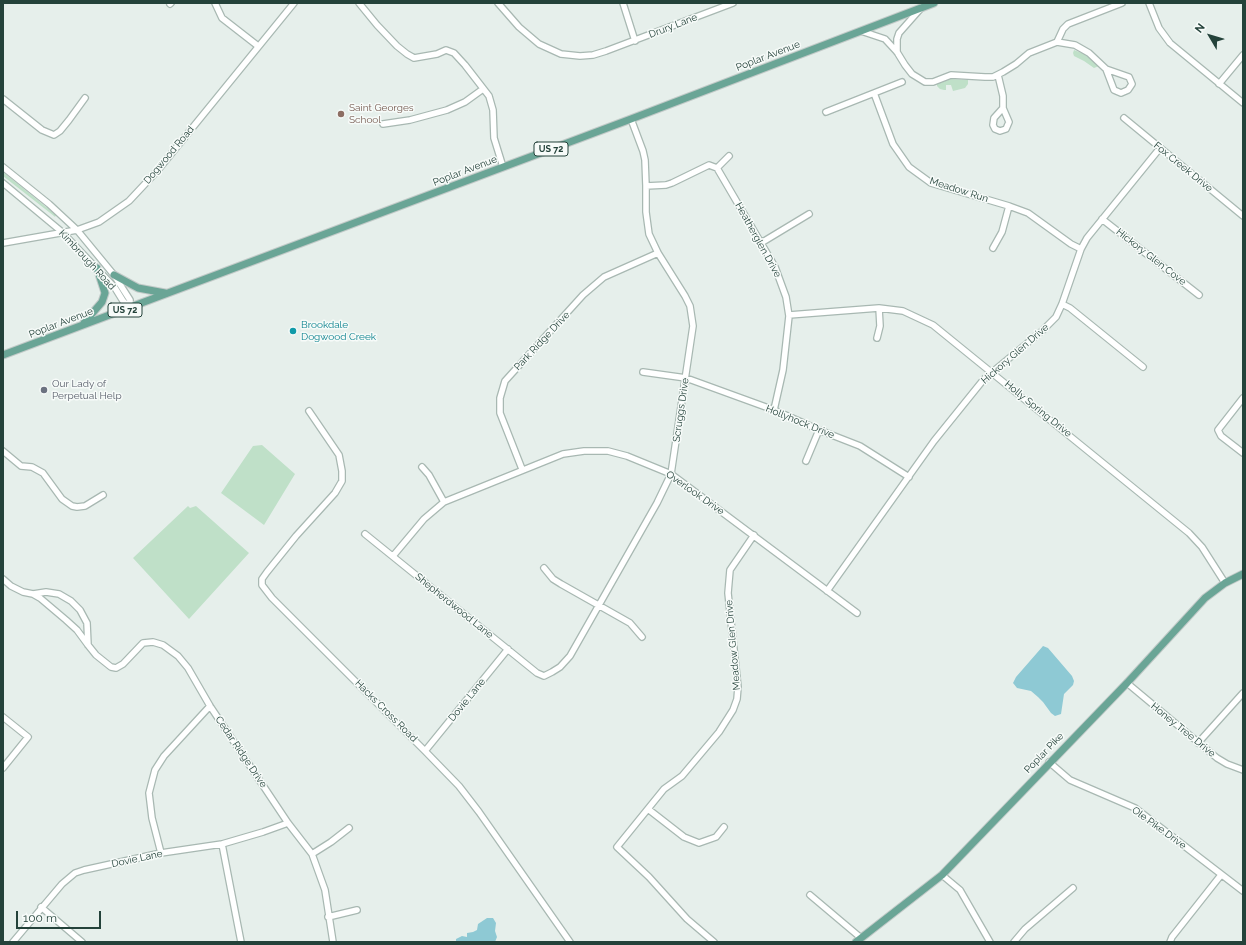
<!DOCTYPE html>
<html>
<head>
<meta charset="utf-8">
<style>
	body { margin:0 }
	#map { position:relative; width:1246px; height:945px; overflow:hidden; background:#e6efeb; font-family:Raleway,sans-serif }
	canvas { display:block }
	.frame { position:absolute; inset:0; border:4px solid #24423a; pointer-events:none }
	.north { position:absolute; left:1190px; top:16px; width:40px; height:40px; -webkit-text-stroke:3px #f7fbf9; paint-order:stroke; rotate:308deg; font-size:11px; font-weight:700; line-height:16px; text-align:center; color:#24423a }
	.north::after { content:''; display:block; margin:auto; width:14px; height:18px; background:#24423a; clip-path:polygon(50% 0,100% 100%,50% 72%,0 100%) }
	.scale { position:absolute; left:16px; top:911px; width:85px; height:18px; box-sizing:border-box; border:2px solid #24423a; border-top:0; padding-left:5px; font-size:12px; line-height:14px; white-space:nowrap; color:#24423a; -webkit-text-stroke:3px #f7fbf9; paint-order:stroke }
</style>
</head>
<body>
<div id="map">
<canvas width="1246" height="945"></canvas>
<div class="frame"></div>
<div class="north">N</div>
<div class="scale">100 m</div>
</div>
<script>
const ctx = document.querySelector('canvas').getContext('2d');
ctx.lineJoin = 'round';
function fillPath(path, color) { ctx.fillStyle = color; ctx.fill(path, 'evenodd'); }
const poly = rows => new Path2D(rows.map(r => 'M' + r).join(''));
function strokePath(path, color, width, dash) { ctx.strokeStyle = color; ctx.lineWidth = width; ctx.lineCap = dash ? 'butt' : 'round'; ctx.setLineDash(dash || []); ctx.stroke(path); }
function write(font, color, halo, rows, align = 'center') {
  ctx.font = font + ' Raleway,sans-serif'; ctx.lineWidth = 3; ctx.setLineDash([]); ctx.textBaseline = 'middle'; ctx.strokeStyle = halo; ctx.fillStyle = color; for (const [text, x, y, turn = 0] of rows) {
    ctx.save(); ctx.translate(x, y); ctx.rotate((+turn || 0) * Math.PI / 180); ctx.textAlign = isNaN(turn) ? turn : align; if (halo) ctx.strokeText(text, 0, 0); ctx.fillText(text, 0, 0); ctx.restore();
  }
}
fillPath(poly([
	[1074,50,1084,54,1099,66,1094,68,1084,61,1074,56,1073,53],
	[951,79,968,80,968,84,965,88,953,91,951,85,946,85,946,90,944,90,940,89,937,86,937,84],
	[3,172,56,215,55,217,54,216,3,176],
	[262,445,295,474,264,525,221,493,253,446],
	[188,506,190,508,196,506,249,553,189,619,133,558]
]), '#bfe0c8');
fillPath(poly([
	[1043,646,1048,648,1072,676,1074,681,1073,685,1064,694,1061,714,1055,716,1051,713,1043,702,1038,697,1031,691,1017,688,1013,683,1016,677],
	[487,918,493,918,496,923,495,931,497,937,495,942,456,942,456,939,462,936,467,937,467,933,473,932,477,930,478,924]
]), '#8ec9d4');
const minor = poly([
	[215,3,222,18,258,46],
	[359,3,377,25,397,46,407,54,414,58,437,54,446,50,454,53,465,65,489,96,493,110,494,138,503,167],
	[498,3,519,27,539,44,561,54,580,56,593,55,606,51,733,3],
	[623,3,635,41],
	[1149,3,1159,28,1170,43,1243,103],
	[170,4,171,3],
	[861,31,885,39,897,52,905,65,912,74,925,82,933,82,951,75,985,77,993,77,1003,72,1016,64,1029,53,1057,42,1063,29,1068,24,1122,3],
	[1057,42,1075,45,1089,53,1106,69,1114,90,1121,93,1128,90,1132,84,1129,77,1106,69],
	[897,52,897,39,899,33,922,7],
	[998,75,1003,96,1003,108,994,118,993,125,995,129,1000,131,1006,129,1009,122,1003,108],
	[1219,84,1243,55],
	[874,93,893,144,909,167,931,183,1009,206,1028,213,1071,244,1081,249],
	[3,99,42,130,54,135,60,131,69,120,85,98],
	[826,112,902,82],
	[1124,118,1243,216],
	[383,124,410,120,447,110,465,102,483,89],
	[3,167,49,204,77,230,114,275,130,300,130,308],
	[717,168,775,267,786,297,789,316,783,370,774,410],
	[3,183,62,232,115,288,123,301,130,308],
	[646,186,666,185,672,183,709,165,717,168,729,156],
	[1102,219,1199,295],
	[3,243,77,230,99,222,129,201,158,170,294,3],
	[761,243,809,214],
	[993,248,1002,232,1009,206],
	[1062,304,1070,308,1143,367],
	[789,315,879,308,903,311,933,325,1189,533,1202,547,1225,583],
	[877,338,880,326,879,308],
	[643,372,686,378,774,410,819,430,860,446,909,477],
	[1243,398,1218,430,1221,436,1243,453],
	[309,411,339,455,342,471,342,481,335,493,296,536,267,572,262,579,262,585,272,598,425,751,459,786,479,812,570,942],
	[3,451,21,466,32,467,43,473,62,499,72,506,77,507,85,506,103,495],
	[806,461,819,430],
	[422,467,429,475,444,502],
	[522,469,500,413,500,398,505,381,583,295,604,277,658,253],
	[365,534,537,673,544,676,552,672,560,667,570,656,657,503,671,474,693,326,690,306,685,296,658,253,649,234,646,212,646,186,645,160,643,151,631,119],
	[393,556,424,519,444,502,563,454,584,451,608,451,627,456,671,474,857,613],
	[544,568,553,579,561,584,630,623,642,637],
	[3,579,11,586,23,592,33,594],
	[827,591,934,441,984,379,1042,331,1056,317,1062,304,1081,249,1087,238,1160,148],
	[88,645,87,623,80,610,71,601,59,594,46,592,33,594,40,598,66,620,77,630,88,645,96,655,111,667,116,668,123,664,143,643,153,642,163,645,178,656,188,668,210,706,288,823,312,854,325,890,333,942],
	[1127,683,1217,758,1227,764,1243,770],
	[3,717,28,737,3,768],
	[1198,743,1243,693],
	[425,751,508,649],
	[1049,762,1070,780,1135,808,1243,891],
	[648,809,684,837,699,843,716,837,724,827],
	[222,844,241,942],
	[161,853,152,818,149,793,155,770,164,756,210,706],
	[312,854,331,842,349,828],
	[942,875,960,890,990,942],
	[810,895,861,938],
	[41,907,82,942],
	[328,917,357,910],
	[13,942,62,884,75,873,84,870,161,853,222,844,263,832,288,823],
	[714,942,687,919,649,877,617,847,664,789,682,776,719,732,733,710,737,699,738,687,728,593,730,570,754,535],
	[1014,942,1025,929,1073,888],
	[1170,942,1172,937,1221,875]
]);
const major = poly([
	[114,275,138,288,165,293],
	[84,323,102,302,105,293,97,268],
	[3,355,631,119,934,3],
	[856,942,942,875,1127,683,1205,598,1225,583,1243,574]
]);
strokePath(minor, '#a8b8b2', 8);
strokePath(major, '#c2cac8', 9);
strokePath(minor, '#fff', 5.5);
strokePath(major, '#6aa596', 7);
for (const [x, y, r, color] of [
	[341,114,4,"#8d6e63"],
	[293,331,4,"#0f9aa8"],
	[44,390,4,"#6b7280"]
]) { const dot = new Path2D(); dot.arc(x, y, r, 0, 2 * Math.PI); ctx.fillStyle = color; ctx.fill(dot); strokePath(dot, '#f7fbf9', 1.5); }
for (const [x, y, w] of [
	[551,149,34],
	[125,310,34]
]) { const box = new Path2D(); box.roundRect(x - w / 2, y - 7, w, 14, 3); ctx.fillStyle = '#f7fbf9'; ctx.fill(box); strokePath(box, '#24423a', 1); }
write('bold 9px', '#24423a', null, [
	["US 72",551,149],
	["US 72",125,310]
]);
write('10px', '#24423a', '#f7fbf9', [
	["Drury Lane",673,26,-21],
	["Poplar Avenue",768,56,-21],
	["Dogwood Road",169,155,-50],
	["Fox Creek Drive",1183,167,39],
	["Poplar Avenue",465,171,-21],
	["Meadow Run",959,190,18],
	["Heatherglen Drive",758,240,61],
	["Hickory Glen Cove",1151,257,38],
	["Kimbrough Road",87,260,47],
	["Poplar Avenue",61,323,-21],
	["Park Ridge Drive",542,341,-47],
	["Hickory Glen Drive",1015,354,-41],
	["Holly Spring Drive",1038,409,39],
	["Scruggs Drive",681,410,-82],
	["Hollyhock Drive",800,422,22],
	["Overlook Drive",695,493,35],
	["Shepherdwood Lane",454,606,39],
	["Meadow Glen Drive",733,645,-95],
	["Dovie Lane",467,700,-51],
	["Hacks Cross Road",386,711,45],
	["Honey Tree Drive",1183,730,39],
	["Cedar Ridge Drive",241,752,56],
	["Poplar Pike",1044,753,-46],
	["Ole Pike Drive",1159,828,36],
	["Dovie Lane",137,859,-12]
]);
write('10px', '#785e54', '#f7fbf9', [
	["Saint Georges",349,108],
	["School",349,120]
], 'left');
write('10px', '#0d838f', '#f7fbf9', [
	["Brookdale",301,325],
	["Dogwood Creek",301,337]
], 'left');
write('10px', '#5b616d', '#f7fbf9', [
	["Our Lady of",52,384],
	["Perpetual Help",52,396]
], 'left');
</script>
</body>
</html>
